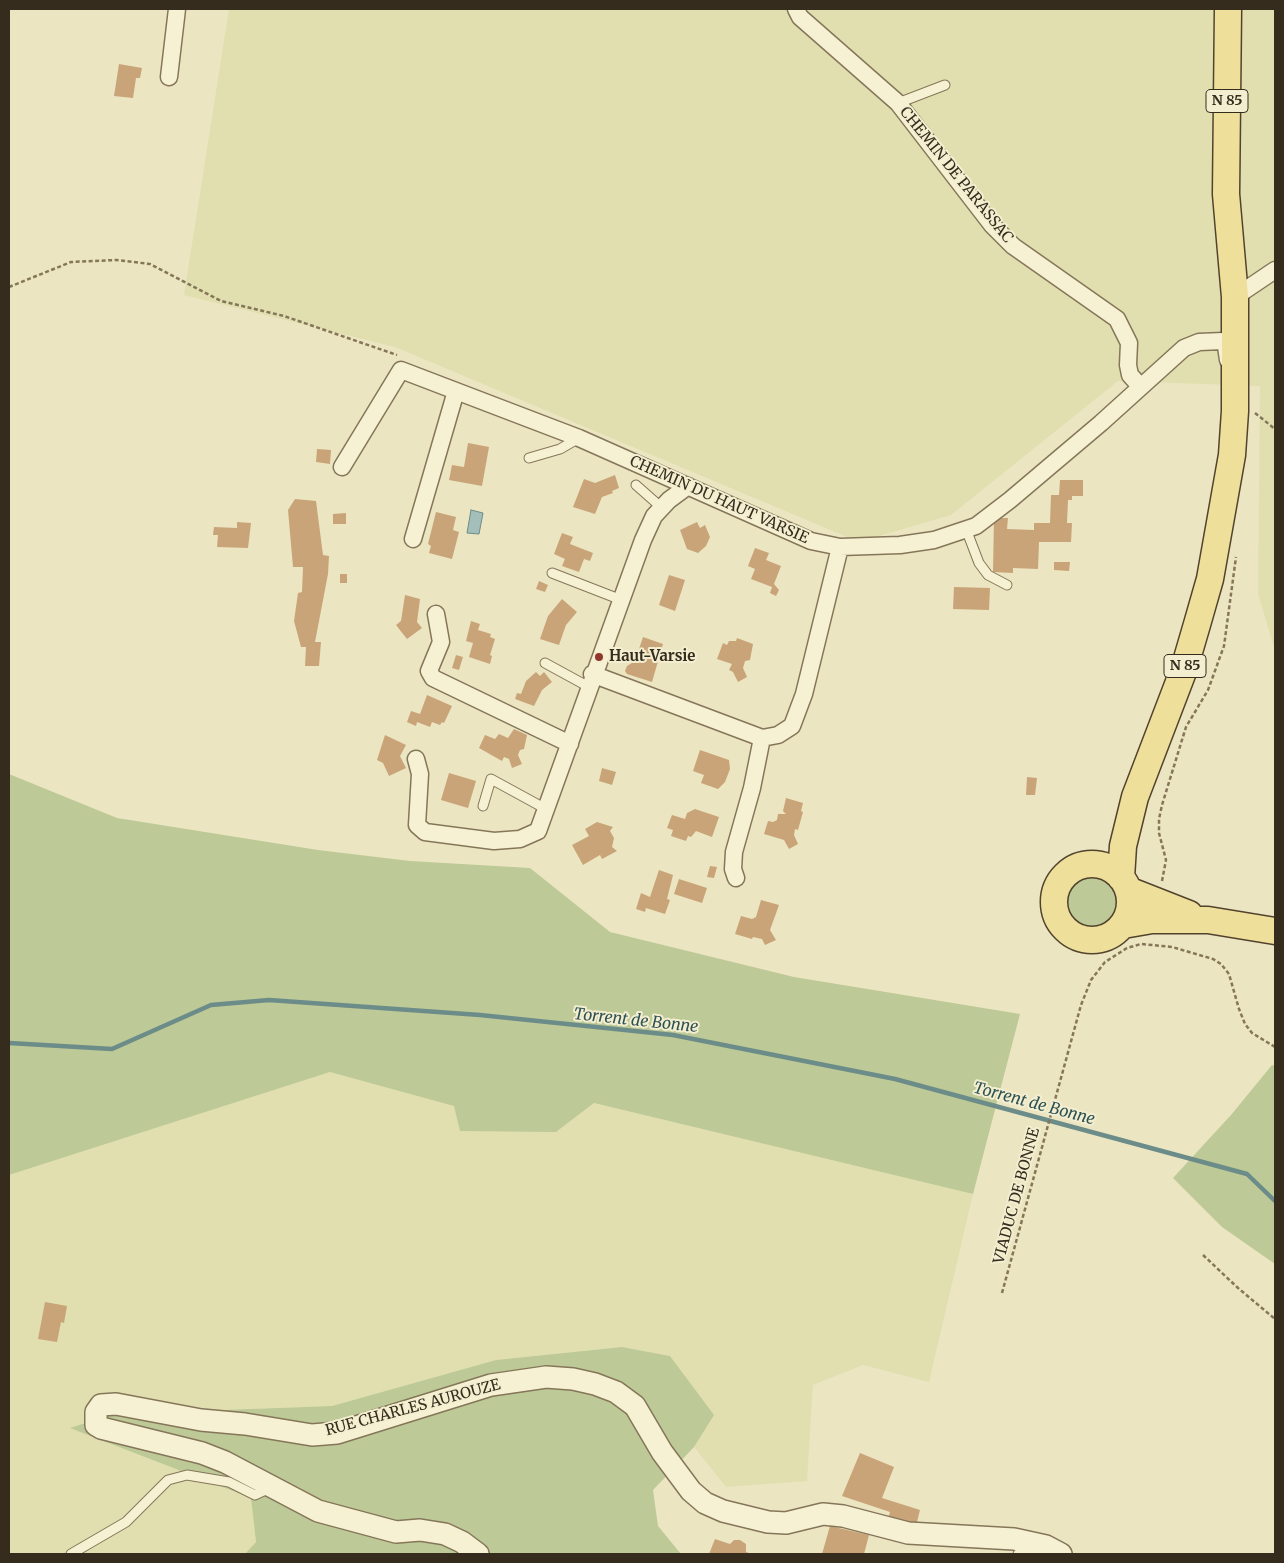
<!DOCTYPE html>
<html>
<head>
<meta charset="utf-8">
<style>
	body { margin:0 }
	#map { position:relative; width:1284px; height:1563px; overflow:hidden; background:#ece5c1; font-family:Merriweather,serif }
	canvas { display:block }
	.frame { position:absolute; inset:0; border:10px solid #352c1d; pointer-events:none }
</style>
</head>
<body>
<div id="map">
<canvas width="1284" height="1563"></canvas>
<div class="frame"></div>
</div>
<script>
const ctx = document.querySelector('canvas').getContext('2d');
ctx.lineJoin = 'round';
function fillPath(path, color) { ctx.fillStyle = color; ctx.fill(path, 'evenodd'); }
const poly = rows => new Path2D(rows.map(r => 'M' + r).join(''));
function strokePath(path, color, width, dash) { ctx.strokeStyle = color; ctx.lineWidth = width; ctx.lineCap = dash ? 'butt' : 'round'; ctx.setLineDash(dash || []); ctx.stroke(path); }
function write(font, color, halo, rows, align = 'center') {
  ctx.font = font + ' Merriweather,serif'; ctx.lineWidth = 4; ctx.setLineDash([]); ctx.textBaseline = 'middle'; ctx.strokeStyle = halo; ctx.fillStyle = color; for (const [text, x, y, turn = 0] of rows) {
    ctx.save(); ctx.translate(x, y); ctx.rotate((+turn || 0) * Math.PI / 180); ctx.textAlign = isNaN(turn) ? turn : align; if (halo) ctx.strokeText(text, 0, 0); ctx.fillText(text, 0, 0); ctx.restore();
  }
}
fillPath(poly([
	[229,9,1275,9,1275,650,1258,594,1260,386,1118,381,951,515,859,542,395,347,184,295],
	[330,1072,556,1132,594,1103,973,1194,929,1382,863,1365,813,1385,807,1481,726,1487,694,1447,713,1415,670,1356,622,1347,496,1360,332,1406,113,1414,71,1428,251,1498,256,1542,245,1554,9,1554,9,1175]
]), '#e1dfaf');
fillPath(poly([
	[9,774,117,818,318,850,410,861,530,868,610,932,794,977,1020,1014,973,1194,594,1103,556,1132,460,1131,454,1106,330,1072,9,1175],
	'1067 901a25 25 0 1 1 50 0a25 25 0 1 1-50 0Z',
	[1272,1065,1275,1066,1275,1264,1222,1227,1173,1178,1231,1115],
	[622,1347,670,1356,714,1415,694,1447,653,1490,658,1526,681,1554,245,1554,256,1542,251,1498,70,1428,113,1414,332,1406,496,1360]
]), '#bdc996');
const water = poly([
	[471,510,483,513,479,534,467,533,471,510]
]);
fillPath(water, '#a4beba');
strokePath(water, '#6b8c88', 1);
strokePath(poly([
	[9,1043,112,1049,211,1005,269,1000,480,1015,673,1035,895,1079,1247,1174,1275,1201]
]), '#6b8c88', 4.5);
fillPath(poly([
	[119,64,142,68,140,78,136,78,133,98,114,96],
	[468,443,489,447,482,486,449,480,452,465,464,467],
	[317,449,331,450,330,464,316,462],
	[615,475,619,488,612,491,613,493,602,497,595,514,573,507,584,479,595,483],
	[1060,480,1083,480,1083,496,1072,496,1072,500,1068,500,1067,523,1072,523,1071,542,1039,542,1038,569,1013,568,1013,573,993,572,994,518,1008,518,1007,529,1034,530,1034,523,1050,523,1051,495,1059,495],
	[295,499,316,501,323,555,329,556,328,574,315,642,321,642,319,666,305,666,306,647,301,647,294,621,298,593,302,592,303,567,293,567,288,510],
	[436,512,456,517,453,530,459,532,452,559,429,553,431,546,428,544],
	[346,513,346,524,333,524,333,514],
	[237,522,251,523,248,548,217,547,218,535,213,535,214,527,237,528],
	[697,522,700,528,705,525,710,537,706,546,698,553,687,549,680,530],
	[562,533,573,537,570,544,593,553,590,561,584,559,579,572,562,566,565,559,554,554],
	[755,548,769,553,766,560,781,566,774,584,779,590,776,596,770,593,772,587,751,579,755,569,748,566],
	[1054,562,1070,562,1069,571,1054,570],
	[340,574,347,574,347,583,340,583],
	[669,575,685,580,675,611,659,605],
	[539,581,548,585,545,592,536,589],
	[954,587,990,588,989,610,953,609],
	[405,595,420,599,417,622,422,628,407,639,396,625,401,621],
	[562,599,577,612,566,625,559,645,540,639,548,616],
	[471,621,480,624,478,630,491,634,490,637,495,639,490,655,492,656,490,664,469,657,473,643,466,641],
	[643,637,663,644,652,682,627,674,625,671,627,666,635,661],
	[737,638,753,644,750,660,745,661,743,668,747,677,738,682,733,672,729,670,732,664,717,659,723,643,727,645,729,641,736,641],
	[456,655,463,657,459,670,452,668],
	[536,672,540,676,544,672,552,682,542,690,534,706,515,699,517,693,521,694,526,681],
	[427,695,452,706,444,723,442,722,440,725,432,722,430,727,417,722,416,726,407,722,411,711,420,714],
	[514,729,527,735,524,749,520,750,518,755,522,764,512,768,509,759,504,757,502,761,479,748,485,735,495,739,499,734,508,738],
	[385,735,406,745,400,756,406,768,389,776,383,763,377,760],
	[700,750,729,760,730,769,725,782,718,789,701,783,704,775,693,771],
	[602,768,616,772,612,785,599,781],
	[449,773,476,781,468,808,441,800],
	[1027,777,1037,778,1035,795,1026,795],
	[786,798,803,803,801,811,803,812,798,830,795,829,794,835,798,844,789,849,784,840,764,834,768,821,773,822,777,820,778,814,786,814,783,811],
	[695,809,719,817,712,837,696,831,691,837,688,836,686,841,671,836,673,830,667,828,672,815,685,819,687,813],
	[597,822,613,827,610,831,614,838,612,847,617,851,602,859,600,855,583,865,572,845,589,836,585,829],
	[710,866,717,867,714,878,707,877],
	[659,870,673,875,667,899,670,900,665,914,646,908,645,912,636,909,641,893,650,897],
	[679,879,707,888,702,903,674,894],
	[761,900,779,905,770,930,776,940,765,945,762,939,753,937,752,939,735,934,741,916,752,919,756,917],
	[45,1302,67,1306,64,1323,61,1322,57,1342,38,1339],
	[860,1453,894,1467,882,1498,920,1510,916,1526,887,1522,890,1512,842,1496],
	[830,1526,869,1535,864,1554,822,1554],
	[715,1539,730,1544,734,1540,740,1540,746,1544,746,1552,752,1554,709,1554]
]), '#c9a478');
const service = poly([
	[898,103,945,85],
	[529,458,560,449,579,438],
	[636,485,662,508],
	[966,529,979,563,988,575,1007,585],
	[552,573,619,599],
	[545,663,589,687],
	[483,806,491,779,546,809],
	[71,1554,126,1522,168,1480,187,1475,229,1482,255,1495,270,1488],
	[1018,1554,1033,1554,1042,1549]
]);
const minor = poly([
	[796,9,800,17,898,103,992,225,1013,246,1117,319,1129,343,1128,365,1130,375,1140,386],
	[169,77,177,9],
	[1235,297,1275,270],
	[342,467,401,370,579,438,811,541,840,547,900,545,934,540,976,526,1010,500,1101,423,1184,348,1199,342,1223,341,1226,346,1228,360],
	[413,539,456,391],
	[436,614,441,642,429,671,433,678,570,744],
	[592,674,762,738,778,735,792,726,804,694,840,547],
	[416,759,420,774,417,825,425,832,494,841,520,839,538,831,643,540,654,516,669,500,688,486],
	[736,878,733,869,734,852,752,788,762,738]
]);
const tertiary = poly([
	[478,1554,462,1542,445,1534,420,1530,396,1532,318,1511,225,1462,202,1453,101,1428,96,1425,96,1412,101,1405,116,1404,201,1420,245,1424,312,1435,337,1433,491,1385,546,1377,573,1379,595,1384,616,1392,635,1406,662,1452,691,1491,705,1503,723,1511,768,1522,786,1523,823,1514,843,1516,908,1533,1014,1539,1046,1546,1061,1554]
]);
const primary = poly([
	'1054 902a38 38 0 1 1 76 0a38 38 0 1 1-76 0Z',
	[1121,878,1123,846,1135,797,1184,669,1198,621,1210,579,1232,455,1235,411,1235,297,1226,194,1228,9],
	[1128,890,1189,914],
	[1123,925,1152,920,1208,920,1275,931]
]);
strokePath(service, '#857659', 11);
strokePath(minor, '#857659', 19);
strokePath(tertiary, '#857659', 24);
strokePath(primary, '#52432e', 29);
strokePath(poly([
	[9,287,71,262,116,260,150,264,221,301,284,316,397,355],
	[1255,413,1275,429],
	[1162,881,1166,860,1159,833,1159,819,1162,805,1186,727,1208,690,1224,646,1236,557],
	[1203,1255,1238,1288,1275,1319],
	[1002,1293,1081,1005,1091,980,1105,962,1127,948,1141,944,1172,947,1213,959,1221,964,1229,974,1239,1009,1245,1024,1252,1033,1275,1047]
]), '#857659', 2.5, [4, 2.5]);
strokePath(service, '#f7f1d4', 9);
strokePath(minor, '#f7f1d4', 16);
strokePath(tertiary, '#f7f1d4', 21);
strokePath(primary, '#eedf9a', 26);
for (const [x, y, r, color] of [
	[599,657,5,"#91382c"]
]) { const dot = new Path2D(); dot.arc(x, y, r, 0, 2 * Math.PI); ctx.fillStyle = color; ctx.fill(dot); strokePath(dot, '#f4eed0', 2); }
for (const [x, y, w] of [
	[1227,101,42],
	[1185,666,42]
]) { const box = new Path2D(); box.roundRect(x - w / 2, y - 11.5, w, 23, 4); ctx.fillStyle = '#f4eed0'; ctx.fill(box); strokePath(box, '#352c1d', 1); }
write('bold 14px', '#352c1d', null, [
	["N 85",1227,101],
	["N 85",1185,666]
]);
write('15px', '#352c1d', '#f4eed0', [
	["CHEMIN DE PARASSAC",956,175,51],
	["CHEMIN DU HAUT VARSIE",719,500,24],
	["VIADUC DE BONNE",1017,1196,-75],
	["RUE CHARLES AUROUZE",413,1408,-15]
]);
write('bold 15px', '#352c1d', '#f4eed0', [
	["Haut-Varsie",609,657]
], 'left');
write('italic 16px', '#2d5254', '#f4eed0', [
	["Torrent de Bonne",636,1021,6],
	["Torrent de Bonne",1034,1104,15]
]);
</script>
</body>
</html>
